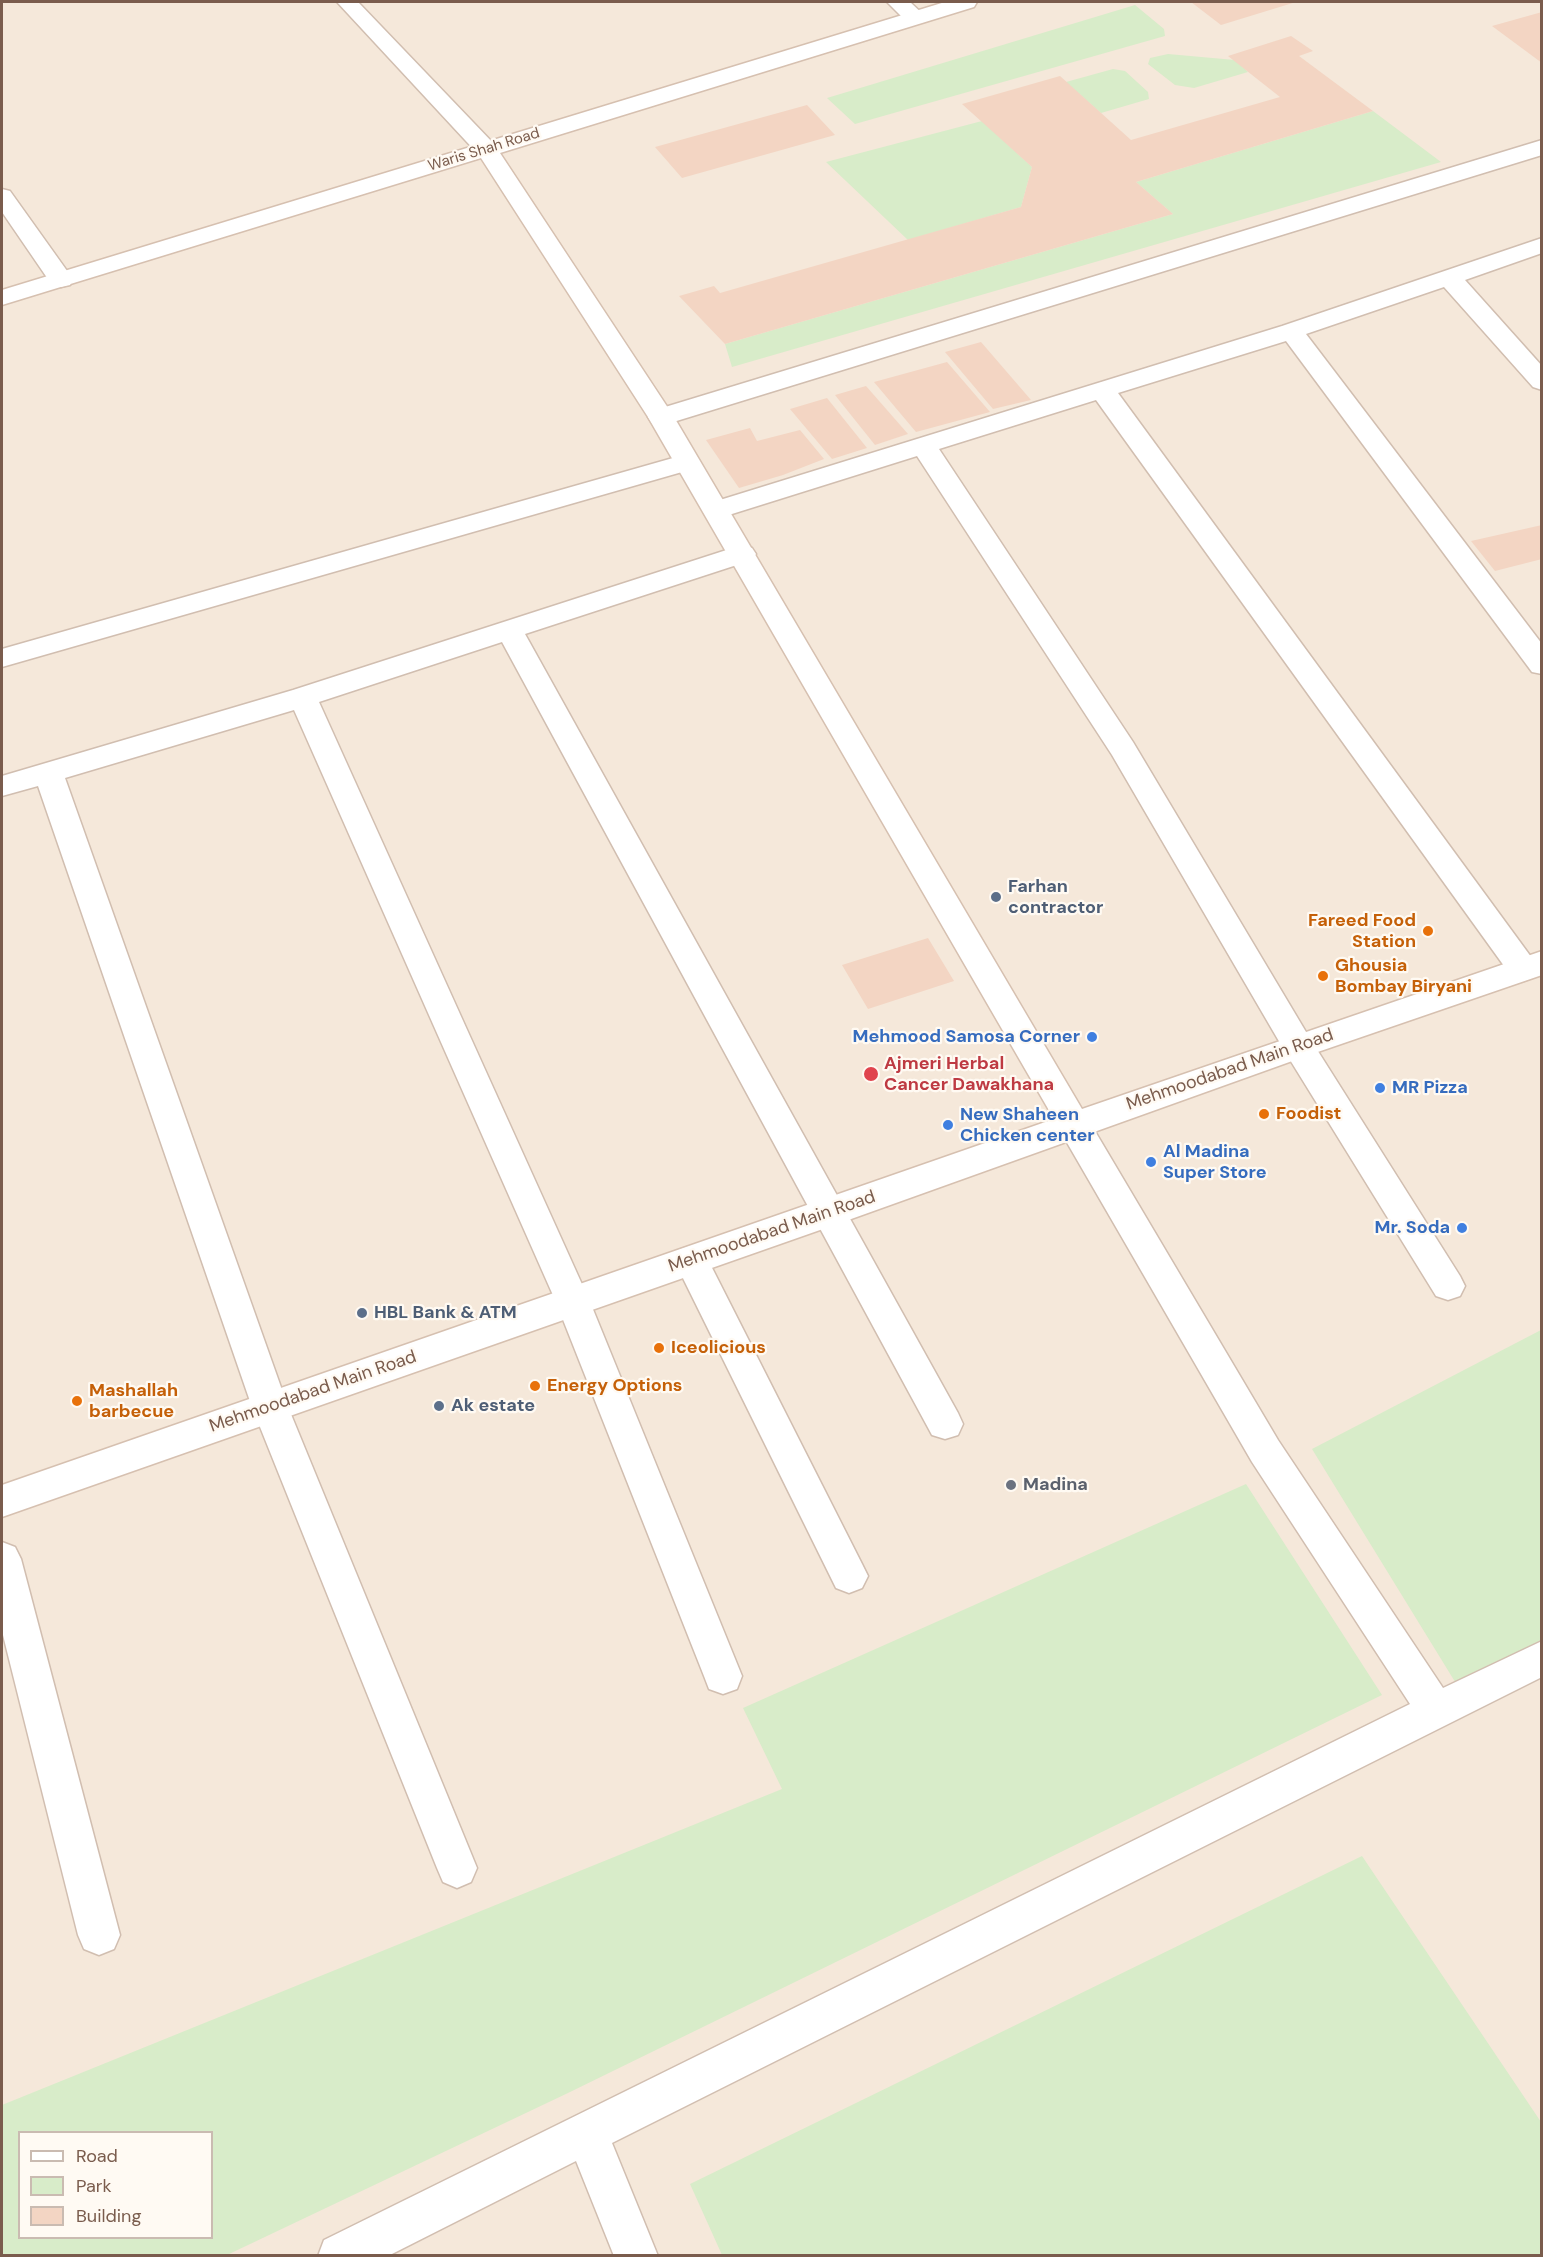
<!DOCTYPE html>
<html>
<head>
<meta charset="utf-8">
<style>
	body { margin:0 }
	#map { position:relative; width:1543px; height:2257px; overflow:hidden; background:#fdf6ec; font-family:"DM Sans",sans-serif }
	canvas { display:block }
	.frame { position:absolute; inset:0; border:3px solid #7a5c4d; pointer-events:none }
	.legend { position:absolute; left:18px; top:2131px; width:195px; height:108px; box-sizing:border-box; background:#fffaf3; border:2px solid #cabbb1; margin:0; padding:8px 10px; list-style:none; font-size:18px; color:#7a5c4d }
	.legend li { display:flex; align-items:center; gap:12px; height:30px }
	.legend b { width:30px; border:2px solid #cabbb1 }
</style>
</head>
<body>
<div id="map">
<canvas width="1543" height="2257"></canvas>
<div class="frame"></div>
<ul class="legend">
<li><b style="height:8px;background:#fff"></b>Road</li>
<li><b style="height:16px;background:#d8ecc9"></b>Park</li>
<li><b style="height:16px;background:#f3d5c3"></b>Building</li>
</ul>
</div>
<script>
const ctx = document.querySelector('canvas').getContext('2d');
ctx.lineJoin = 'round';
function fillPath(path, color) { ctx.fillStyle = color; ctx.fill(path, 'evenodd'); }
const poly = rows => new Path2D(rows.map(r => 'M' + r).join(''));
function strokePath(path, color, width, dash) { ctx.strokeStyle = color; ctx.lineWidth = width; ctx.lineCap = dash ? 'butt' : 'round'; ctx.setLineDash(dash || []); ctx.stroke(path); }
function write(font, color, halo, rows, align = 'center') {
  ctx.font = font + ' "DM Sans",sans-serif'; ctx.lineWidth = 4.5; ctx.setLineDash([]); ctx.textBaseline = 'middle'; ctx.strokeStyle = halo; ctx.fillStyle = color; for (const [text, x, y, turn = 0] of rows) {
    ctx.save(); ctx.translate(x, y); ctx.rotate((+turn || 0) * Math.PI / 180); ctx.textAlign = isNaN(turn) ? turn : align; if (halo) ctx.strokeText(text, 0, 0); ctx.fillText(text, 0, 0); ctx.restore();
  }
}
fillPath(poly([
	[2,2,1541,2,1541,2255,2,2256],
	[20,2132,212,2132,212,2238,20,2238]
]), '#f5e8da');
fillPath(poly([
	[1135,5,1164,29,1165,36,855,124,827,98],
	[1168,54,1235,60,1248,72,1194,88,1175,85,1148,64,1150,58],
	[1113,69,1125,71,1148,92,1149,99,1101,113,1066,82],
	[1373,111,1441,162,732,367,725,344,1173,214,1136,182],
	[982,121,1032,167,1021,207,908,240,826,162],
	[1541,1330,1541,1640,1457,1685,1312,1449],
	[1246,1484,1382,1695,568,2093,227,2255,2,2255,2,2105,782,1789,743,1708],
	[212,2132,212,2238,20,2238,20,2132],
	[1362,1856,1541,2122,1541,2255,722,2255,690,2184]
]), '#d8ecc9');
fillPath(poly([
	[1191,2,1296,2,1221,25],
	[1542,12,1542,63,1492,26],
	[1291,36,1313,51,1299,56,1373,111,1136,182,1173,214,725,344,679,296,714,286,720,293,1021,207,1032,167,962,104,1060,76,1131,140,1280,97,1228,56],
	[807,105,835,135,682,178,655,147],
	[981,342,1031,400,993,409,945,352],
	[947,362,990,412,916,432,874,382],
	[866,386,908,434,875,445,835,395],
	[827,398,867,448,832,459,790,409],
	[750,428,757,441,800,430,824,459,783,475,739,488,706,440],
	[1542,525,1542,559,1495,571,1471,541],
	[928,938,954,981,868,1009,842,965]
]), '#f3d5c3');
const street = poly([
	[337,2,358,2,494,144,498,149,494,154,486,156,478,154,337,2],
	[887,2,910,2,926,17,923,22,915,24,907,22,887,2],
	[1542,140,1542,155,670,423,661,425,652,423,648,417,652,411,1542,140],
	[2,189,10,191,70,275,73,280,70,285,61,287,52,285,2,212,2,189],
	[1542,238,1542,253,1465,280,1542,366,1542,390,1533,387,1444,287,1306,334,1542,644,1542,674,1532,672,1286,341,1118,393,1534,961,1539,969,1534,977,1523,981,1512,977,1096,400,939,449,1133,742,1309,1037,1460,1276,1465,1286,1460,1296,1448,1300,1436,1296,1287,1055,1112,755,917,456,716,519,707,516,703,510,707,504,1282,326,1542,238],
	[687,454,696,456,700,462,696,468,2,667,2,649,687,454],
	[742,545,752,548,756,554,752,560,525,634,958,1413,963,1424,958,1435,945,1439,932,1435,502,642,319,702,590,1302,742,1676,737,1689,723,1694,709,1689,704,1676,556,1302,294,710,65,778,288,1407,477,1868,471,1882,457,1888,443,1882,437,1868,252,1407,38,786,2,796,2,776,293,690,742,545],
	[1074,1112,1086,1116,1278,1440,1443,1688,1542,1641,1542,1677,612,2143,658,2256,614,2256,576,2161,388,2256,318,2256,324,2240,1410,1704,1252,1462,1062,1134,1058,1125,1062,1116,1074,1112],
	[691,1246,703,1250,862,1564,868,1576,862,1588,849,1593,836,1588,674,1260,679,1250,691,1246],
	[2,1542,15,1547,21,1559,120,1935,114,1949,99,1955,84,1949,78,1935,2,1631,2,1542]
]);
const secondary = poly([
	[945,2,977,2,974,7,500,153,674,417,1082,1109,1542,951,1542,975,1309,1055,840,1223,2,1517,2,1485,1054,1119,648,417,481,158,2,305,2,290,945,2]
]);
strokePath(street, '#d1beb0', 3);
strokePath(secondary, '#d6c0b0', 3);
fillPath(street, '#fff');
fillPath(secondary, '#fff');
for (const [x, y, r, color] of [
	[996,897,6,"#5c6f8a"],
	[1428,931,6,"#e8710a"],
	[1323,976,6,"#e8710a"],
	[1092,1037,6,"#3f7fe0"],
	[871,1074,8,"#e0444e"],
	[1380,1088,6,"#3f7fe0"],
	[1264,1114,6,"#e8710a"],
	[948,1125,6,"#3f7fe0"],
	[1151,1162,6,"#3f7fe0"],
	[1462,1228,6,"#3f7fe0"],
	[362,1313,6,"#5c6f8a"],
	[659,1348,6,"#e8710a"],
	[535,1386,6,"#e8710a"],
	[77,1401,6,"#e8710a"],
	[439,1406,6,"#5c6f8a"],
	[1011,1485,6,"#6b7280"]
]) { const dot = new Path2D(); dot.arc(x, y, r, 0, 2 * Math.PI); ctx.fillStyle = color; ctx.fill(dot); strokePath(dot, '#fffaf3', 2); }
write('15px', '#7a5c4d', '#fffaf3', [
	["Waris Shah Road",484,150,-17]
]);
write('bold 18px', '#4e5e75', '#fffaf3', [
	["Farhan",1008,887],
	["contractor",1008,908],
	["HBL Bank & ATM",374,1313],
	["Ak estate",451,1406]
], 'left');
write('bold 18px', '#c56008', '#fffaf3', [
	["Fareed Food",1416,921,"right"],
	["Station",1416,942,"right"],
	["Ghousia",1335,966],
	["Bombay Biryani",1335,987],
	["Foodist",1276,1114],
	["Iceolicious",671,1348],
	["Energy Options",547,1386],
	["Mashallah",89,1391],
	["barbecue",89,1412]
], 'left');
write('bold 18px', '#366cbe', '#fffaf3', [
	["Mehmood Samosa Corner",1080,1037,"right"],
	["MR Pizza",1392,1088],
	["New Shaheen",960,1115],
	["Chicken center",960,1136],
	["Al Madina",1163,1152],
	["Super Store",1163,1173],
	["Mr. Soda",1450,1228,"right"]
], 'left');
write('bold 18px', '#be3a42', '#fffaf3', [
	["Ajmeri Herbal",884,1064],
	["Cancer Dawakhana",884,1085]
], 'left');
write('18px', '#7a5c4d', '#fffaf3', [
	["Mehmoodabad Main Road",1230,1070,-19],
	["Mehmoodabad Main Road",772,1232,-19],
	["Mehmoodabad Main Road",313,1392,-19]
]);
write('bold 18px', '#5b616d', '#fffaf3', [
	["Madina",1023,1485]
], 'left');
</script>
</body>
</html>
